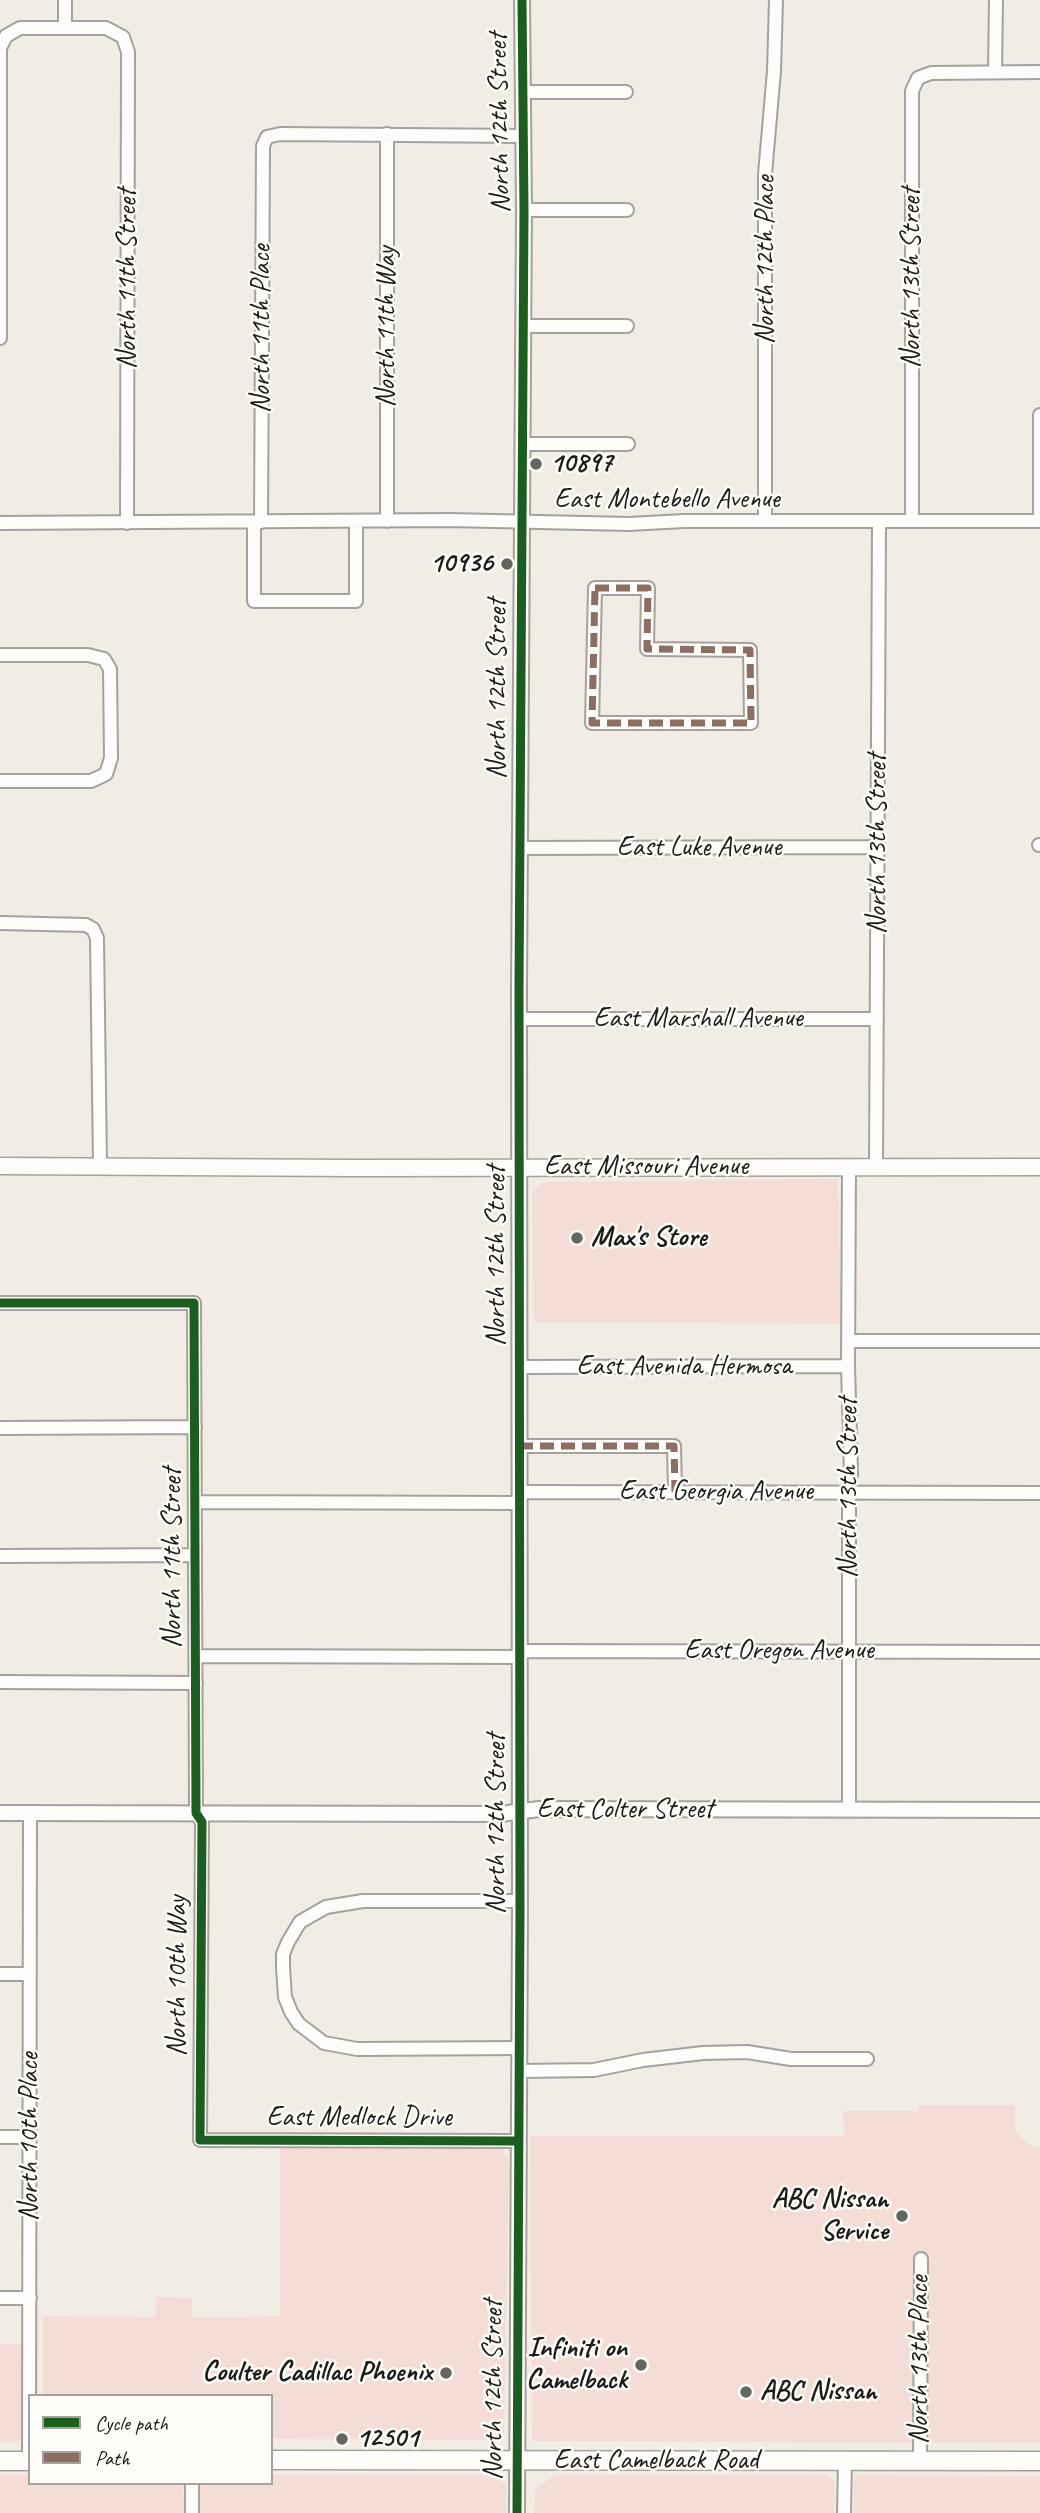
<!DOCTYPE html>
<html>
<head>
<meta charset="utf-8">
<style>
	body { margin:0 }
	#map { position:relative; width:1040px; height:2513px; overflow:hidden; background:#f1ede4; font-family:Caveat,sans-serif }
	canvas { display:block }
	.legend { position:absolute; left:28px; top:2394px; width:245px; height:91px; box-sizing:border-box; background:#fdfcf7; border:2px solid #a3a29f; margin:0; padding:9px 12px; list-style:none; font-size:21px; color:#1c1c1c }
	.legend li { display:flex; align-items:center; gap:14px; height:35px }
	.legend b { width:35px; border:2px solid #a3a29f }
</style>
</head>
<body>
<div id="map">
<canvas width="1040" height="2513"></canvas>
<ul class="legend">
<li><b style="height:9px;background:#1b5e20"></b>Cycle path</li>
<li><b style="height:9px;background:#8d6e63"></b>Path</li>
</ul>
</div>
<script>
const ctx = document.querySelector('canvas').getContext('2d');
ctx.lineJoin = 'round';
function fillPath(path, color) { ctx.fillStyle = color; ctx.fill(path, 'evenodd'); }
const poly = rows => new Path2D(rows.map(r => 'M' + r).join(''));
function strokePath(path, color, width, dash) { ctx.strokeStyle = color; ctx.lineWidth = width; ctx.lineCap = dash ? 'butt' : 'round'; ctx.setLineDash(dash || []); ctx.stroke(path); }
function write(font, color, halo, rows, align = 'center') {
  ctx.font = font + ' Caveat,sans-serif'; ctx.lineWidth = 5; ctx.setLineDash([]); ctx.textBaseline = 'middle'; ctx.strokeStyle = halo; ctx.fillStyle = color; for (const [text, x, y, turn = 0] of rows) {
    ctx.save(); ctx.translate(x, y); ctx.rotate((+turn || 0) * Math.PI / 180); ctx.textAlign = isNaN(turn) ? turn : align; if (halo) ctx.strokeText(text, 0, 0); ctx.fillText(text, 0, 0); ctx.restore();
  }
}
fillPath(poly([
	[838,1179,841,1324,534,1322,532,1193,542,1182],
	[920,2105,1015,2105,1015,2130,1029,2145,1040,2147,1040,2443,532,2441,530,2136,844,2136,843,2111,918,2111],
	[500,2147,509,2159,504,2433,494,2440,271,2439,271,2396,43,2396,43,2316,155,2317,156,2297,192,2298,192,2318,280,2316,280,2148],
	[0,2344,24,2344,21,2436,18,2442,0,2442],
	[0,2474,30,2474,30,2483,183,2483,184,2513,0,2513],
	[271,2475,493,2475,506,2483,506,2513,200,2513,199,2483,271,2483],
	[555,2475,825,2475,835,2480,834,2513,534,2513,535,2489],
	[854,2475,1040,2476,1040,2513,854,2513]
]), '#f4ddd6');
const minor = poly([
	[65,0,65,26],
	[995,72,996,0],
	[523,92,626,92],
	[524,210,627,210],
	[523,326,627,326],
	[0,338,0,48,6,36,20,28,106,28,123,37,128,52,127,523],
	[523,444,628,444],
	[387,521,387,134],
	[765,521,765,174,774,71,776,0],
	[912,521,912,91,918,78,931,73,1040,72],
	[1040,521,1040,415],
	[254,522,254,601,356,601,356,521],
	[261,522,263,146,267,137,280,134,524,136],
	[0,523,449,520,629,524,684,521,1040,521],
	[595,588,648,588,647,649,750,650,751,723,592,723,595,588],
	[0,655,88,655,104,659,110,669,111,758,106,774,91,781,0,781],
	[1039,845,1040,845],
	[520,848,878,847],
	[0,923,86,925,93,929,97,938,100,1165],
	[520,1019,877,1019],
	[849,1167,848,1366,851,1473,849,1492,849,1809],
	[876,1167,879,522],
	[0,1303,194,1303,196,1813,202,1822,200,2140,518,2141],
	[848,1341,1040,1341],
	[520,1367,848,1366],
	[0,1428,195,1427],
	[519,1446,674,1446,675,1492],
	[519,1492,1040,1493],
	[195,1502,519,1503],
	[0,1556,195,1555],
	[519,1651,1040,1652],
	[196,1656,519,1657],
	[0,1682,196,1683],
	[0,1974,29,1974],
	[519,2048,357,2049,324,2043,299,2024,291,2012,285,1997,283,1967,283,1954,288,1942,300,1922,326,1907,363,1901,520,1901],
	[519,2071,594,2070,643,2060,703,2053,747,2052,791,2059,867,2059],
	[0,2137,30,2137],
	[0,2298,30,2298],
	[29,2461,30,1813],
	[920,2461,921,2259],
	[192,2513,192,2483],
	[844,2513,845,2461]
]);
const tertiary = poly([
	[0,1813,500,1814,539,1809,1040,1810],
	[517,2513,520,1909,519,987,524,210,522,0]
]);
const secondary = poly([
	[0,1166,355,1168,1040,1167]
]);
const primary = poly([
	[271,2460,1040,2461],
	[0,2461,30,2461]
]);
strokePath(minor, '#a5a29d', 16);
strokePath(tertiary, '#a5a29d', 18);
strokePath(secondary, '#a5a29d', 19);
strokePath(primary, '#a5a29d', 21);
strokePath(minor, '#fdfcfb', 12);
strokePath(tertiary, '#fdfcfb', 14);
strokePath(secondary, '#fdfcfb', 16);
strokePath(primary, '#fdfcfb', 18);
strokePath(poly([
	[595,588,648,588,647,649,750,650,751,723,592,723,595,588],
	[519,1446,674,1446,675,1492]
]), '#8d6e63', 7, [14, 7]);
strokePath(poly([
	[0,1303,194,1303,196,1813,202,1822,200,2140,518,2141],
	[517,2513,520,1909,519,987,524,210,522,0]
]), '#1b5e20', 9);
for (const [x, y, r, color] of [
	[536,464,7,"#676562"],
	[507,564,7,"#676562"],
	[577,1238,7,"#676562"],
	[902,2216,7,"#676562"],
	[641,2365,7,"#676562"],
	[446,2373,7,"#676562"],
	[746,2392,7,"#676562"],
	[342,2439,7,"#676562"]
]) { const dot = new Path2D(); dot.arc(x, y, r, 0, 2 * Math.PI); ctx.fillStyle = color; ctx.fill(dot); strokePath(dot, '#fdfcf7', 2.5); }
write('28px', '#1c1c1c', '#fdfcf7', [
	["North 12th Street",500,123,-91],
	["North 12th Place",766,260,-90],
	["North 13th Street",912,278,-90],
	["North 11th Street",128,279,-90],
	["North 11th Way",387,327,-90],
	["North 11th Place",262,329,-90],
	["East Montebello Avenue",667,500],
	["North 12th Street",498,689,-90],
	["North 13th Street",878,844,-90],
	["East Luke Avenue",699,848],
	["East Marshall Avenue",698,1019],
	["East Missouri Avenue",646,1167],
	["North 12th Street",497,1256,-90],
	["East Avenida Hermosa",684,1367],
	["North 13th Street",849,1488,-90],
	["East Georgia Avenue",716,1492],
	["North 11th Street",173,1558,-90],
	["East Oregon Avenue",779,1651],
	["East Colter Street",625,1810],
	["North 12th Street",497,1824,-90],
	["North 10th Way",178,1976,-90],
	["East Medlock Drive",359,2118],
	["North 10th Place",30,2137,-90],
	["North 13th Place",920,2360,-90],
	["North 12th Street",494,2390,-90],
	["East Camelback Road",656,2461]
]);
write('bold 28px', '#1c1c1c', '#fdfcf7', [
	["10897",550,464],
	["10936",493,564,"right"],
	["Max's Store",591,1238],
	["ABC Nissan",888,2200,"right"],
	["Service",888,2232,"right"],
	["Infiniti on",627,2349,"right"],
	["Camelback",627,2381,"right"],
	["Coulter Cadillac Phoenix",432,2373,"right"],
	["ABC Nissan",760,2392],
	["12501",356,2439]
], 'left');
</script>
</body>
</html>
